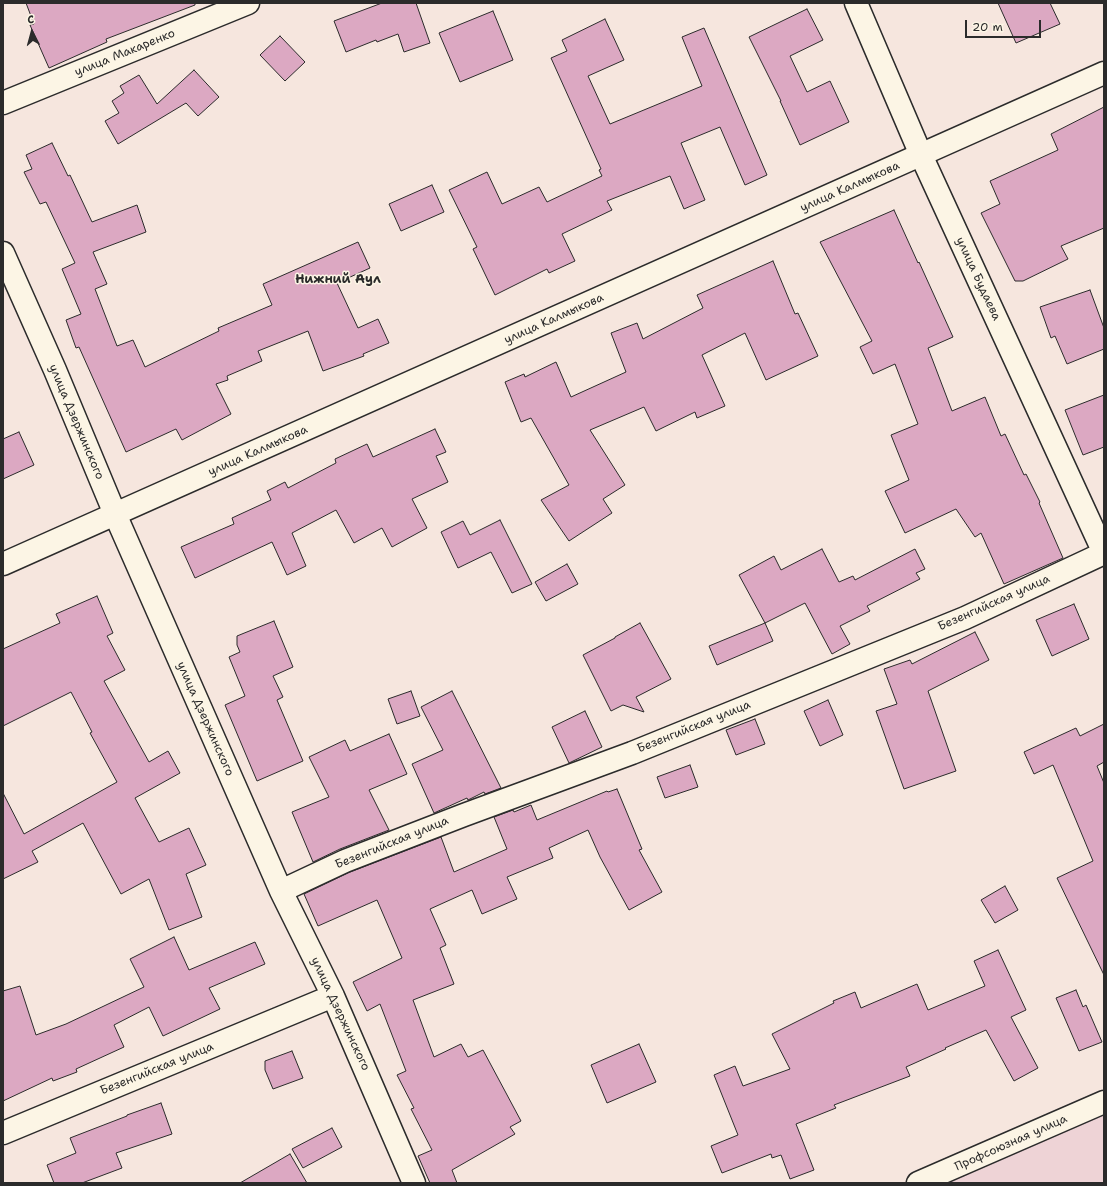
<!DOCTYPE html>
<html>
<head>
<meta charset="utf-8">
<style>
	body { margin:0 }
	#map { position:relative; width:1107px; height:1186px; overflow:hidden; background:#f6e6de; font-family:"Shantell Sans",sans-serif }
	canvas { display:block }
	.frame { position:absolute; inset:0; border:4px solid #2b2b2b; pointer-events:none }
	.north { position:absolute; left:12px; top:12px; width:40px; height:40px; -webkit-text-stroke:3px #fcf5e5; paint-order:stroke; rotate:354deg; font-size:11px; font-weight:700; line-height:16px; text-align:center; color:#2b2b2b }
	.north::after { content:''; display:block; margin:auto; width:14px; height:18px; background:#2b2b2b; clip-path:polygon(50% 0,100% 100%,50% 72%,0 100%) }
	.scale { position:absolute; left:965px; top:20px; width:76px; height:18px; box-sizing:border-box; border:2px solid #2b2b2b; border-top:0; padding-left:5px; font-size:12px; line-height:14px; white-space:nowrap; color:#2b2b2b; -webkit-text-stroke:3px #fcf5e5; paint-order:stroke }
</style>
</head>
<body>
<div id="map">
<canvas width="1107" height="1186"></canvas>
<div class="frame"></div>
<div class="north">С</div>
<div class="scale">20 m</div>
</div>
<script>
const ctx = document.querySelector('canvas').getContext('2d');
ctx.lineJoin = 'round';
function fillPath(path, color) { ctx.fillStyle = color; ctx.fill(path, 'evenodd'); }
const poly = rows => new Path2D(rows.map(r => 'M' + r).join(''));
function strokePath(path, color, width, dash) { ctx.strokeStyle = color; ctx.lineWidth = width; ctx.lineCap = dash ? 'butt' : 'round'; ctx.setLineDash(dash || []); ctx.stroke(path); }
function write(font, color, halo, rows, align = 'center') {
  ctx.font = font + ' "Shantell Sans",sans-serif'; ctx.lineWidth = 3; ctx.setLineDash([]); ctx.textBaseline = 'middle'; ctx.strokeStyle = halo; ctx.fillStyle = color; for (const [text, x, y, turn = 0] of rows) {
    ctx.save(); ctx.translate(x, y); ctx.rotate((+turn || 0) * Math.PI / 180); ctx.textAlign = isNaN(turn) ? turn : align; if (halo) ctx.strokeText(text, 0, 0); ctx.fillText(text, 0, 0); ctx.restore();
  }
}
fillPath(poly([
	[1104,1102,1104,1183,918,1183]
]), '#eed3d6');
const building = poly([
	[26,3,195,3,195,5,106,39,107,42,49,68,30,25,34,24,26,3],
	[382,3,416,3,430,43,404,52,398,34,377,42,376,40,346,52,334,21,382,3],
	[998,3,1050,3,1060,24,1016,43,998,3],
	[807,9,823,40,790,56,807,92,830,81,849,122,800,145,780,101,781,101,749,37,807,9],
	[493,11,513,60,460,82,439,33,493,11],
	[605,19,624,60,588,76,610,124,702,86,682,37,704,28,767,175,745,185,720,127,681,143,705,200,684,209,670,176,607,201,612,210,562,234,575,261,549,273,547,269,495,295,473,249,477,247,449,190,487,172,502,204,539,187,547,202,602,176,599,170,601,169,551,58,567,51,562,40,605,19],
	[280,36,305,62,285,81,260,55,280,36],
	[194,70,219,97,198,116,186,103,118,144,105,121,119,113,112,101,124,93,120,86,139,75,157,104,194,70],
	[1104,107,1104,228,1061,246,1068,259,1023,281,1015,281,981,213,1000,204,990,181,1058,150,1051,134,1104,107],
	[52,143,68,176,70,175,92,222,137,205,146,232,93,252,107,284,95,289,117,346,133,340,145,367,219,331,218,328,272,305,263,284,358,242,370,268,337,283,358,328,378,319,389,343,363,354,364,356,323,371,308,331,258,351,262,361,227,376,228,380,216,384,231,414,182,440,176,429,126,452,79,347,76,348,66,320,81,314,62,269,75,263,46,202,40,204,24,172,32,169,26,155,52,143],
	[432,185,444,212,401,231,389,204,432,185],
	[894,210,918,263,919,262,953,337,928,348,952,411,985,397,1001,436,1005,434,1024,475,1026,474,1040,502,1039,503,1063,558,1004,584,981,533,975,537,956,509,905,533,885,491,909,480,891,435,918,424,895,364,873,374,860,347,872,341,820,242,894,210],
	[773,261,795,314,798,313,818,356,766,380,745,333,702,355,725,406,697,418,695,412,656,431,644,407,590,430,625,485,603,499,612,513,569,541,541,500,569,485,531,418,521,422,505,382,524,374,525,377,556,362,571,397,626,372,611,333,637,323,643,339,703,308,697,295,773,261],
	[1090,290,1104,328,1104,349,1067,364,1055,336,1051,338,1040,307,1090,290],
	[1104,395,1104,447,1083,455,1065,410,1104,395],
	[435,429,446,452,436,456,448,482,412,499,427,528,392,547,382,528,354,543,336,510,292,533,306,566,287,575,272,542,195,578,181,547,234,524,232,518,271,500,267,491,285,482,288,488,336,463,335,459,367,444,373,457,435,429],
	[19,432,34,465,3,479,3,439,19,432],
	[500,520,532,584,512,593,491,552,458,568,441,532,463,521,470,535,500,520],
	[822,549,839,582,853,576,855,580,915,549,925,569,916,573,920,579,867,606,870,611,840,626,850,644,832,654,805,603,765,623,739,575,774,556,781,570,822,549],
	[567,564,578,584,546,601,535,582,567,564],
	[97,596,113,633,107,636,125,670,104,681,149,762,168,751,180,773,135,798,159,842,189,828,206,865,186,874,202,917,169,930,149,879,121,894,83,823,32,851,38,862,3,879,3,793,24,834,117,782,90,733,92,732,71,692,3,726,3,649,60,623,56,614,97,596],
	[1074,604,1089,639,1052,656,1036,620,1074,604],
	[274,621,293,667,273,676,283,697,277,700,303,761,257,781,225,705,245,696,229,657,240,652,237,645,237,636,274,621],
	[640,623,671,679,636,697,644,712,623,705,611,711,583,655,615,638,615,637,640,623],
	[765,623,773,641,717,665,709,646,765,623],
	[975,632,989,660,928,691,956,771,904,789,876,711,897,704,884,669,910,660,912,664,975,632],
	[411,691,420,716,397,724,388,699,411,691],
	[452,691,501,788,485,794,484,792,468,800,467,798,434,813,412,764,443,750,421,707,452,691],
	[828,700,843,735,820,746,804,711,828,700],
	[585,711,602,747,569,763,552,727,585,711],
	[755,719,765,744,736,755,726,730,755,719],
	[1104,724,1104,762,1097,766,1104,783,1104,975,1057,878,1093,861,1053,765,1034,774,1024,752,1076,728,1080,736,1104,724],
	[389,734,407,774,369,790,389,830,340,849,313,862,292,812,329,797,309,757,345,740,350,751,389,734],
	[690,765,698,787,665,798,657,777,690,765],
	[617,789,642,849,639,850,662,892,629,910,600,857,588,830,549,848,553,858,507,877,517,899,482,914,472,890,430,909,446,945,440,948,454,984,413,1000,434,1057,461,1044,468,1057,483,1050,521,1121,510,1127,515,1134,452,1170,457,1183,430,1183,418,1156,432,1150,411,1109,414,1108,397,1075,406,1071,380,1004,367,1011,353,982,402,958,377,900,318,926,304,894,350,872,441,837,454,872,507,849,494,817,513,810,514,812,531,805,537,820,607,791,608,792,617,789],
	[1005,886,1018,910,995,923,981,900,1005,886],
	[174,937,189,970,255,942,265,964,209,988,220,1009,163,1036,149,1007,114,1025,124,1047,76,1069,77,1072,53,1081,52,1078,3,1101,3,991,20,986,36,1035,66,1024,144,987,130,959,174,937],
	[998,950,1026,1010,1011,1017,1038,1068,1014,1081,986,1030,945,1048,946,1049,906,1067,910,1076,834,1105,836,1108,796,1124,814,1170,790,1179,781,1155,772,1158,771,1154,722,1173,711,1146,738,1135,714,1075,735,1066,743,1086,790,1069,772,1034,834,1003,833,1001,855,992,861,1008,917,984,928,1010,985,986,974,961,998,950],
	[1076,990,1083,1007,1086,1005,1102,1042,1079,1051,1056,998,1076,990],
	[639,1044,656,1082,607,1103,591,1065,639,1044],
	[292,1051,303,1078,273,1089,265,1070,265,1061,292,1051],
	[161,1103,172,1134,116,1153,122,1168,82,1183,54,1183,47,1165,76,1153,70,1138,127,1116,127,1115,161,1103],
	[332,1128,342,1147,303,1168,292,1149,332,1128],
	[290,1154,307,1183,240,1183,290,1154]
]);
fillPath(building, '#dca8c2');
strokePath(building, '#2b2b2b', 1);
const minor = poly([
	[856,3,921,155,1104,553],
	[3,103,248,3],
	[3,253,55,370,115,514,281,891,333,996,414,1183],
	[281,891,345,861,464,815,632,753,965,618,1104,553],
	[3,1133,333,996]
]);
const tertiary = poly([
	[3,564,1104,73],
	[918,1183,1104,1102]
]);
strokePath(minor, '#2b2b2b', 25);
strokePath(tertiary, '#2b2b2b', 25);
strokePath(minor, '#fcf5e5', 22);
strokePath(tertiary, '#fcf5e5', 22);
write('12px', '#2b2b2b', '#fcf5e5', [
	["улица Макаренко",125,53,-22],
	["улица Калмыкова",850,187,-24],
	["улица Будаева",978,279,65],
	["улица Калмыкова",554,319,-24],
	["улица Дзержинского",76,422,67],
	["улица Калмыкова",258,451,-24],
	["Безенгийская улица",994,603,-24],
	["улица Дзержинского",205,719,66],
	["Безенгийская улица",694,727,-22],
	["Безенгийская улица",392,843,-22],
	["улица Дзержинского",340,1014,65],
	["Безенгийская улица",157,1069,-22],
	["Профсоюзная улица",1011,1143,-24]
]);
write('bold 13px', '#2b2b2b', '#fcf5e5', [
	["Нижний Аул",338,280]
]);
</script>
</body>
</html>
